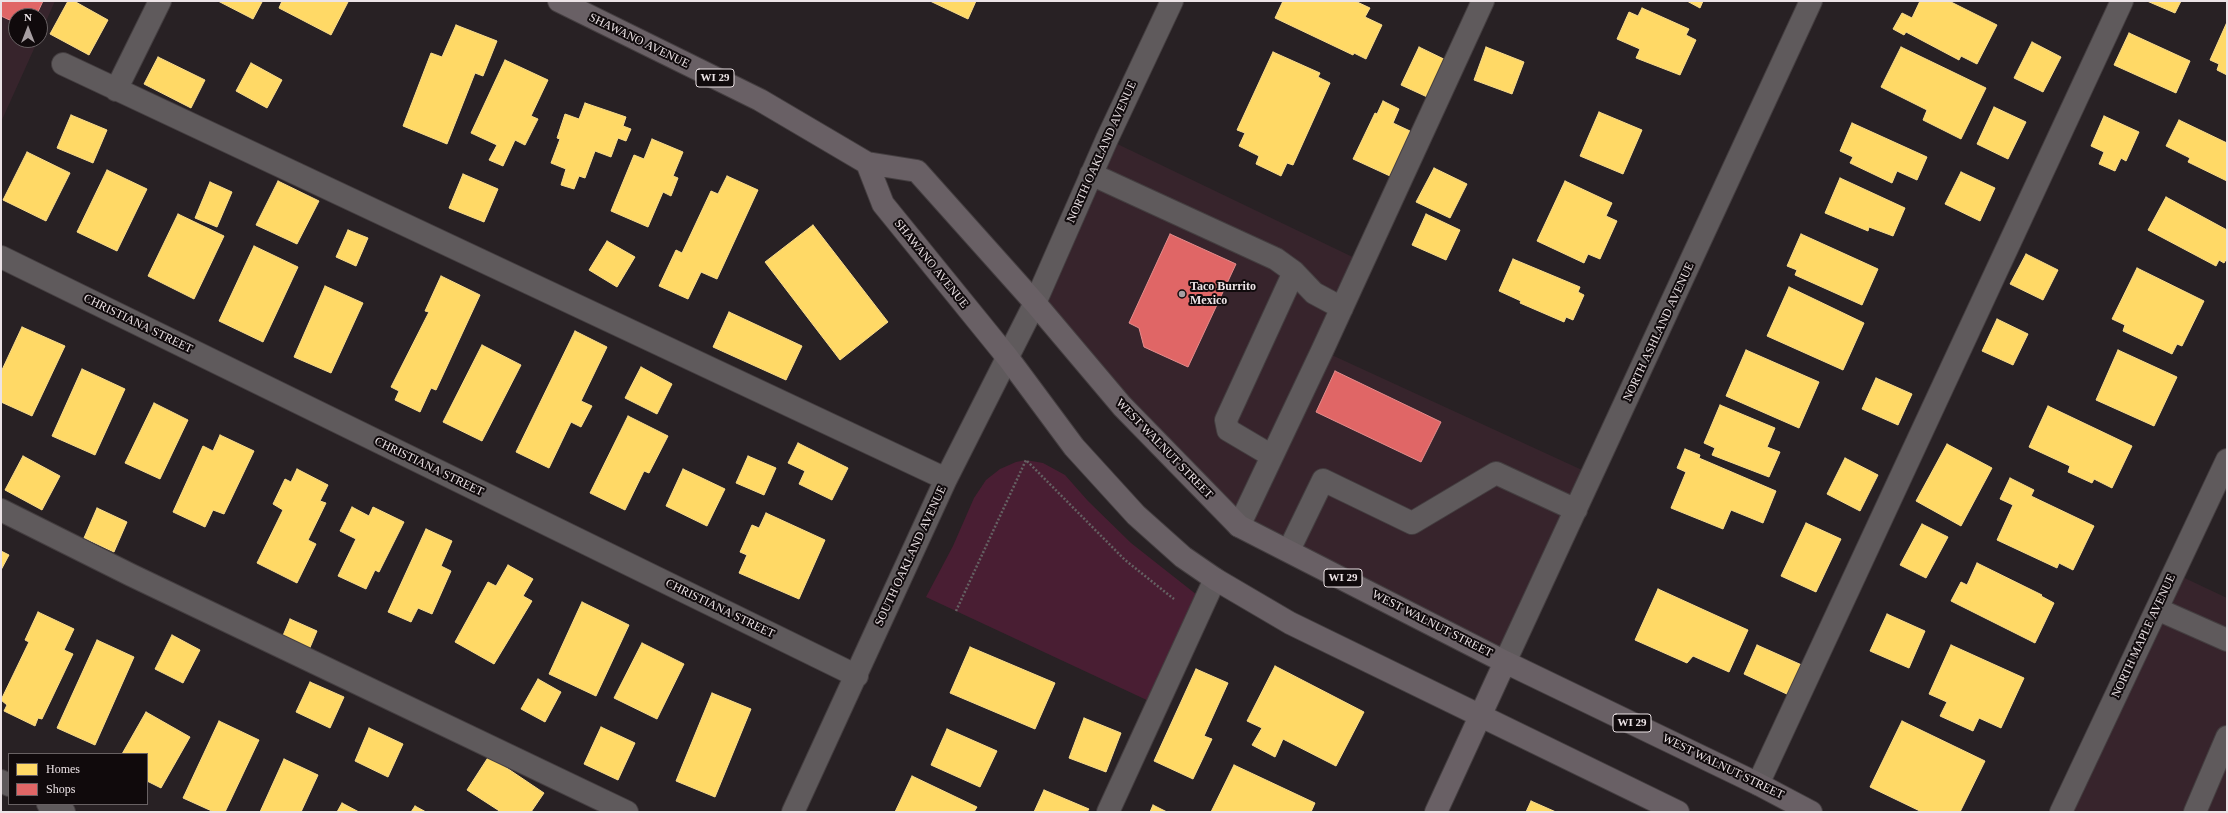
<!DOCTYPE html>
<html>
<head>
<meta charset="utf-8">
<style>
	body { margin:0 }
	#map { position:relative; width:2228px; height:813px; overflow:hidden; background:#282124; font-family:Georgia,serif }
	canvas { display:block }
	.frame { position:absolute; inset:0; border:2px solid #ece3e6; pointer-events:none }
	.legend { position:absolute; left:8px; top:753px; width:140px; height:52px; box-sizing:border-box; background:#100a0c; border:1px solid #686163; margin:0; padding:5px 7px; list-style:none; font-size:12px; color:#ece3e6 }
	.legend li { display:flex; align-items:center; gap:8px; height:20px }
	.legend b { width:20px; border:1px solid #686163 }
	.north { position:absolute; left:8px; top:8px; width:40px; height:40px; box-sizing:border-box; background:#100a0c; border:1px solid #686163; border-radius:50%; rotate:0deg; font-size:11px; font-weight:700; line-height:16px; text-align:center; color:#ece3e6 }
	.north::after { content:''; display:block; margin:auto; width:14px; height:18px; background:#a79fa2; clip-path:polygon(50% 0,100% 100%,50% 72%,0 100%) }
</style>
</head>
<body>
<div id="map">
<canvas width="2228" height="813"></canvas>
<div class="frame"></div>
<ul class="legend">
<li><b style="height:11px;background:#ffd966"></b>Homes</li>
<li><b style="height:11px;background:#e06666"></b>Shops</li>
</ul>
<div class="north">N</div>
</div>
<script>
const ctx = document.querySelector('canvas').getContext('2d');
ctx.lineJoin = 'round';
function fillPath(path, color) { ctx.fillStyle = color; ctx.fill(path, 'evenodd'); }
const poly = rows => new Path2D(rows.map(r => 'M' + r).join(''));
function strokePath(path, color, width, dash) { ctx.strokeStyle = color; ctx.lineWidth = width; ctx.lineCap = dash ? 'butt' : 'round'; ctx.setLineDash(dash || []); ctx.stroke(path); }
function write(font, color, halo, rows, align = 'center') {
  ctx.font = font + ' Georgia,serif'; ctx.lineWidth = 4; ctx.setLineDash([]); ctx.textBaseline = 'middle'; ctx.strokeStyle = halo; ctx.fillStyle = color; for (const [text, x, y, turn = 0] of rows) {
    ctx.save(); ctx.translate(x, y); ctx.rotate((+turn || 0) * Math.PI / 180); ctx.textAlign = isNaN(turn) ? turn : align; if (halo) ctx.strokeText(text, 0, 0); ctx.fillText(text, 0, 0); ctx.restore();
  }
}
fillPath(poly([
	[1,1,55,1,40,35,40,16,16,16,16,40,38,40,1,122],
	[1107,139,1363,262,1323,351,1593,475,1505,662,1239,526,1035,303],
	[2174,573,2227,598,2227,812,2061,812]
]), '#37242c');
fillPath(poly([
	[1026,460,1043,463,1065,475,1088,501,1131,543,1197,595,1151,702,926,597,953,546,974,498,986,480,1000,469,1016,462]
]), '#491e33');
const homes = poly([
	[68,1,74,1,108,20,89,55,50,34,68,1],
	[218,1,260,1,262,2,253,19,218,1],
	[282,1,346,1,348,2,331,35,279,8,282,1],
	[930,1,976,1,968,19,930,1],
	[1283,1,1355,1,1370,8,1365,17,1382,25,1366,59,1354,53,1353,55,1275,18,1283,1],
	[1687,1,1703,1,1700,8,1687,1],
	[1920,1,1949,1,1997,25,1977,64,1961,56,1959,60,1906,32,1904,35,1893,29,1902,13,1912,18,1920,1],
	[2147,1,2181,1,2175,13,2147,1],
	[1642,8,1689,29,1686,35,1696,40,1680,75,1636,58,1640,49,1617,39,1629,12,1638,16,1642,8],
	[2227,22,2227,75,2217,70,2219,64,2210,60,2227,22],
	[456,25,497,41,483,76,475,73,447,144,403,126,431,53,442,57,456,25],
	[2129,33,2190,61,2176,93,2114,65,2129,33],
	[2032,42,2061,57,2043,92,2014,78,2032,42],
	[1419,47,1454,64,1436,101,1401,85,1419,47],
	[1486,47,1524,62,1512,94,1474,80,1486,47],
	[1901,47,1986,88,1961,139,1923,120,1927,110,1881,87,1901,47],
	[1273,52,1320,73,1318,77,1330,83,1293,165,1287,163,1281,176,1256,164,1259,156,1239,146,1245,133,1237,130,1273,52],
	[158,57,205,80,191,108,144,84,158,57],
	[505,60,548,80,531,116,538,119,525,145,515,140,503,166,489,160,497,145,471,133,505,60],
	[251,63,282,80,267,108,236,91,251,63],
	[1383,101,1399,109,1393,123,1410,131,1390,176,1353,159,1375,113,1377,114,1383,101],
	[585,103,626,117,623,126,631,129,626,141,618,138,611,157,595,151,585,178,579,176,574,189,561,185,566,169,551,163,560,139,557,138,565,114,579,119,585,103],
	[1994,107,2026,122,2008,159,1977,144,1994,107],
	[1599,112,1642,130,1623,174,1580,156,1599,112],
	[71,115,107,130,93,163,57,148,71,115],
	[2104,116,2139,132,2126,161,2121,158,2115,171,2099,164,2104,152,2091,146,2104,116],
	[2179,120,2227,143,2227,181,2188,162,2190,158,2166,146,2179,120],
	[1852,123,1927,157,1917,180,1897,171,1892,183,1850,163,1853,157,1840,151,1852,123],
	[652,139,683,152,673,176,678,178,671,196,663,192,648,227,611,211,634,155,644,159,652,139],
	[27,152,70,173,46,221,3,200,27,152],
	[1434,168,1467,184,1450,218,1416,202,1434,168],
	[107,170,147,189,117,251,77,232,107,170],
	[1961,172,1995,188,1980,221,1945,204,1961,172],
	[463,174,498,189,484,222,449,208,463,174],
	[727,176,758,190,717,279,701,272,688,299,659,286,676,250,682,253,711,191,718,194,727,176],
	[1840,178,1905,208,1893,236,1869,227,1868,231,1825,213,1840,178],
	[278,181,319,201,297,244,256,225,278,181],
	[1565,181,1612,203,1606,216,1617,221,1600,259,1588,254,1584,263,1537,241,1565,181],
	[210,182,232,192,217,227,195,218,210,182],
	[2166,197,2227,230,2227,258,2224,263,2219,260,2216,266,2148,230,2166,197],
	[178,214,224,236,194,299,148,276,178,214],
	[1426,214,1460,230,1446,260,1412,245,1426,214],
	[813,225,888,322,840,360,765,262,813,225],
	[348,230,368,238,356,266,336,257,348,230],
	[1801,234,1878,269,1862,305,1795,275,1797,270,1787,266,1801,234],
	[607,241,635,257,617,287,589,270,607,241],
	[254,246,298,267,263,342,219,321,254,246],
	[2026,254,2058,270,2043,300,2010,284,2026,254],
	[1513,259,1580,287,1578,292,1584,295,1573,320,1566,317,1564,322,1520,303,1521,301,1499,291,1513,259],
	[2137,268,2204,301,2182,346,2177,344,2172,354,2123,331,2125,325,2112,319,2137,268],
	[441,276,480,295,436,390,431,388,420,412,395,400,399,391,391,387,429,312,425,311,441,276],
	[325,286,363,303,331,373,294,357,325,286],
	[1789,287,1864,323,1843,370,1767,336,1789,287],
	[729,312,802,346,786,380,713,347,729,312],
	[1997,319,2028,334,2013,365,1982,351,1997,319],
	[22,327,65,346,32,416,1,402,1,372,22,327],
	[575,331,607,347,581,401,592,406,581,427,571,422,549,468,516,452,575,331],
	[482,345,521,365,482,441,443,422,482,345],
	[1746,350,1819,382,1799,428,1726,396,1746,350],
	[2118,350,2177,377,2154,426,2096,400,2118,350],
	[641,367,672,384,657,414,625,398,641,367],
	[82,369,125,389,95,455,52,436,82,369],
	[1876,378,1912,394,1898,425,1862,409,1876,378],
	[154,403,188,420,160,479,125,463,154,403],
	[1720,405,1775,428,1767,447,1780,452,1769,477,1712,455,1715,448,1704,443,1720,405],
	[2048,406,2132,446,2112,488,2094,479,2092,483,2068,472,2070,466,2029,447,2048,406],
	[628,416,668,436,649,473,644,471,625,510,590,493,628,416],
	[220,435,254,451,224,514,213,510,205,527,173,512,203,446,213,451,220,435],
	[798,443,848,468,832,500,799,484,805,471,788,463,798,443],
	[1947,444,1992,468,1961,526,1916,501,1947,444],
	[1685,449,1700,455,1699,458,1776,491,1763,523,1731,510,1723,529,1671,508,1686,472,1677,468,1685,449],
	[23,456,60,476,42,510,5,490,23,456],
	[748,456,776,468,764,495,736,483,748,456],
	[1845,458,1878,475,1860,511,1827,494,1845,458],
	[297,469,328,485,320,501,326,503,308,540,316,544,297,583,257,563,283,510,273,504,285,479,291,482,297,469],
	[683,469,725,489,707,526,666,506,683,469],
	[2010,478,2034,490,2031,496,2094,526,2073,570,2059,563,2057,568,1997,540,2013,505,2000,499,2010,478],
	[352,507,369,516,373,507,404,522,379,572,375,570,366,589,338,576,356,539,340,531,352,507],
	[97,508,127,522,114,552,84,538,97,508],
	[766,513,825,540,799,599,739,573,747,555,740,552,752,525,759,528,766,513],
	[1806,523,1841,539,1816,592,1781,576,1806,523],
	[1922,524,1948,537,1926,578,1900,565,1922,524],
	[426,529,452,541,441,566,451,571,432,614,418,608,411,622,388,612,426,529],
	[1,551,9,555,1,570,1,551],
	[1977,563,2042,595,2041,596,2054,603,2035,643,1951,601,1961,582,1967,585,1977,563],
	[508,565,533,579,523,596,532,601,494,664,455,642,488,582,496,586,508,565],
	[1658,589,1748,630,1729,672,1693,656,1687,663,1635,640,1658,589],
	[582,602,629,625,596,696,549,674,582,602],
	[38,612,74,629,64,650,73,654,42,719,38,718,35,726,4,711,7,705,1,700,29,642,25,640,38,612],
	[1887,614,1925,631,1909,668,1870,651,1887,614],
	[290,619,317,631,306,657,279,645,290,619],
	[172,635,200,650,183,683,155,669,172,635],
	[97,640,134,657,95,745,57,728,97,640],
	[642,643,684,664,657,719,614,698,642,643],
	[1757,645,1804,666,1791,696,1744,674,1757,645],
	[1951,645,2024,678,2001,728,1979,718,1973,731,1940,716,1947,702,1929,694,1951,645],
	[970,647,1055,683,1035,729,950,693,970,647],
	[1275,666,1364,712,1336,766,1283,739,1275,757,1252,745,1262,728,1247,721,1275,666],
	[1196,669,1228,683,1204,736,1212,739,1193,779,1154,761,1196,669],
	[538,679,561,692,545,722,521,709,538,679],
	[310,682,344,697,330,728,296,712,310,682],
	[712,693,751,709,715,797,676,781,712,693],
	[146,712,190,737,161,788,147,781,147,754,122,754,146,712],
	[1084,718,1121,733,1106,772,1069,758,1084,718],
	[219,721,259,740,225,812,214,812,183,798,219,721],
	[1902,721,1985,761,1960,812,1922,812,1870,787,1902,721],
	[601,727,635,743,618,780,584,764,601,727],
	[369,728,403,744,388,777,355,761,369,728],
	[947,729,997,751,980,787,931,765,947,729],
	[489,756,544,793,531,812,501,812,467,790,489,756],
	[284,759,318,775,301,812,260,812,284,759],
	[1234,765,1315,803,1311,812,1211,812,1234,765],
	[912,776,977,807,974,812,895,812,912,776],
	[1044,790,1089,809,1087,812,1034,812,1044,790],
	[1531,801,1556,812,1526,812,1531,801],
	[342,803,359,812,337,812,342,803],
	[1153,805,1167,812,1150,812,1153,805],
	[415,806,426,812,411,812,415,806]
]);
fillPath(homes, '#ffd966');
strokePath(homes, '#f9dc8c', 1);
const shops = poly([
	[1,1,43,1,36,16,16,16,16,23,1,16,1,1],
	[1170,234,1236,264,1188,367,1144,347,1139,328,1129,323,1170,234],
	[1335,371,1441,422,1421,462,1316,412,1335,371]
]);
fillPath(shops, '#e06666');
strokePath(shops, '#e48c8c', 1);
const minor = poly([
	[63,64,946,479],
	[116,90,160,1],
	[1091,174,1276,259,1294,272,1314,293,1342,308],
	[1,257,857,676],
	[1272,456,1228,430,1226,420,1294,272],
	[1,510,131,575,627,812],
	[1239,526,1322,351,1483,1],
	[1289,550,1323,480,1412,523,1496,473,1576,510],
	[2157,609,2227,640],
	[1505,662,1811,1],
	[1,781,9,785],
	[1758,784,2122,1],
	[48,804,64,812],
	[793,812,946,479,1035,303,1107,139,1172,1],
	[1108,812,1215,579],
	[2061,812,2227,460],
	[2195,812,2227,737]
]);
const major = poly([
	[559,1,760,100,867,163,917,171,1035,303,1122,406,1239,526,1505,662,1758,784,1811,812],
	[867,163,883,204,1008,358,1074,447,1136,515,1183,557,1215,579,1290,623,1678,812],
	[1436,812,1505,662]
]);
strokePath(minor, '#443e40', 24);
strokePath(major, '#443e40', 24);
strokePath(poly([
	[956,611,1026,460,1125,560,1174,599]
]), '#656163', 2.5, [2, 2]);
strokePath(minor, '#5f5a5c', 22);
strokePath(major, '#696065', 22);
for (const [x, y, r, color] of [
	[1182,294,4,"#a79fa2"]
]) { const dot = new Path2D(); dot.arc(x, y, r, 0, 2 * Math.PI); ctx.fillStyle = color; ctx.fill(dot); strokePath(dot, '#100a0c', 1.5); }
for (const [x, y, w] of [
	[715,78,38],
	[1343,578,38],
	[1632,723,38]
]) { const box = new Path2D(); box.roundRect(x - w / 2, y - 9, w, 18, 3); ctx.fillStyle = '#100a0c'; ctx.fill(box); strokePath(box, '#ece3e6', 1); }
write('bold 11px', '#ece3e6', null, [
	["WI 29",715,78],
	["WI 29",1343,578],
	["WI 29",1632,723]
]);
write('12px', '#ece3e6', '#100a0c', [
	["SHAWANO AVENUE",639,41,26],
	["NORTH OAKLAND AVENUE",1102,152,-66],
	["SHAWANO AVENUE",931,264,51],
	["CHRISTIANA STREET",138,324,26],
	["NORTH ASHLAND AVENUE",1659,332,-65],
	["WEST WALNUT STREET",1164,449,46],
	["CHRISTIANA STREET",429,467,26],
	["SOUTH OAKLAND AVENUE",911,556,-65],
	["CHRISTIANA STREET",720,609,26],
	["WEST WALNUT STREET",1432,624,27],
	["NORTH MAPLE AVENUE",2144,636,-65],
	["WEST WALNUT STREET",1723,767,26]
]);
write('bold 12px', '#ece3e6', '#100a0c', [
	["Taco Burrito",1190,287],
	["Mexico",1190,301]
], 'left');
</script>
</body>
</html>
